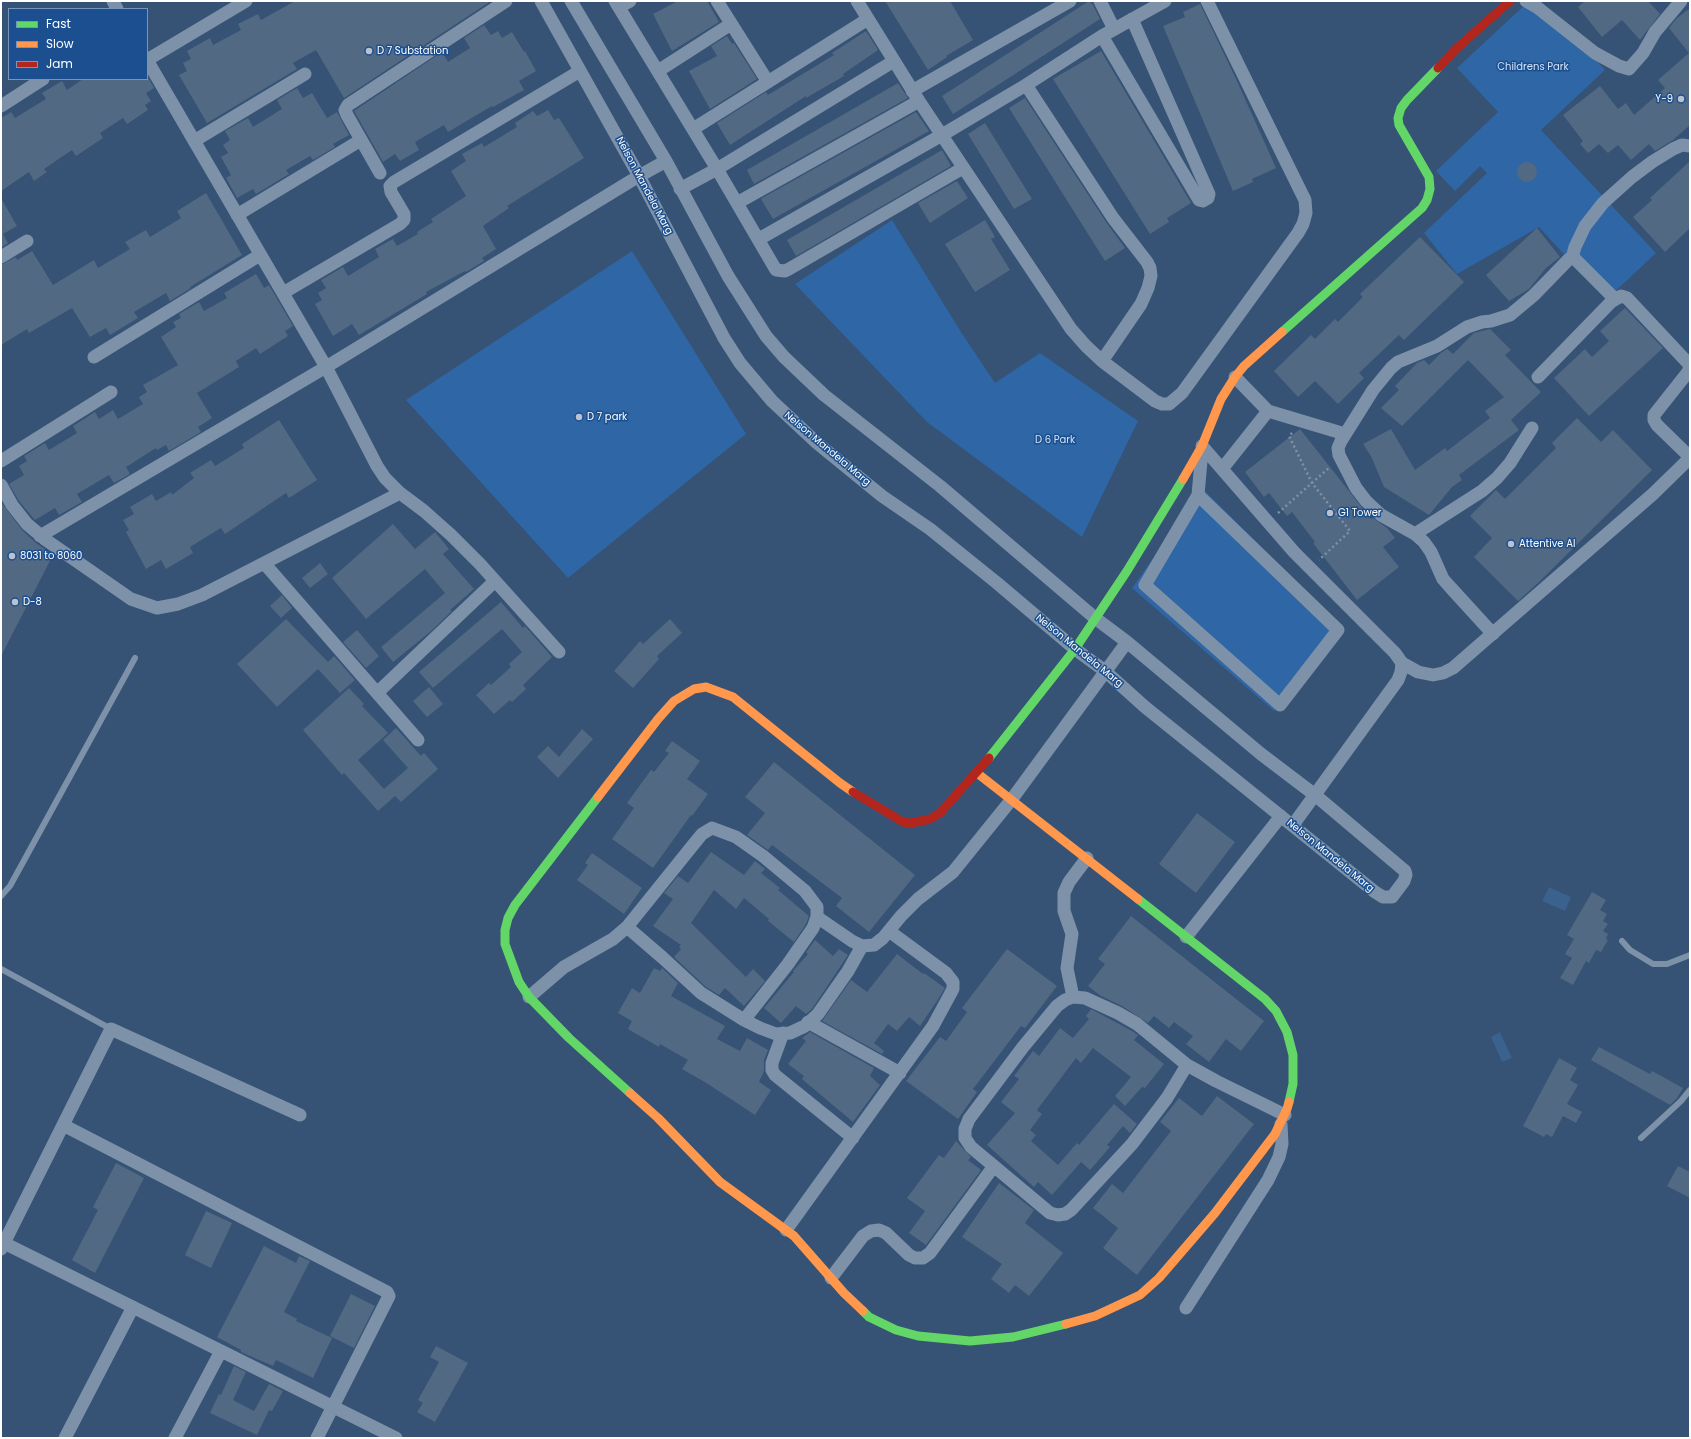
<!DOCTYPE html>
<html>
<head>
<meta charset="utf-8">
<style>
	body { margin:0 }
	#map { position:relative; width:1691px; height:1439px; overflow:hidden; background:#365274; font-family:Poppins,sans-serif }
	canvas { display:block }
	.frame { position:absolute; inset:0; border:2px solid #fff; pointer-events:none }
	.legend { position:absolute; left:8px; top:8px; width:140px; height:72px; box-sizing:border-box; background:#1b4f8f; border:1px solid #7695bc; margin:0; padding:5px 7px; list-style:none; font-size:12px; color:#fff }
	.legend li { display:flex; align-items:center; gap:8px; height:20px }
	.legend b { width:20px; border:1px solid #7695bc }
</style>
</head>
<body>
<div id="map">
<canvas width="1691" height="1439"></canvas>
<div class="frame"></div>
<ul class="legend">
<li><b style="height:5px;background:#63d668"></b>Fast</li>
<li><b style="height:5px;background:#ff974d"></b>Slow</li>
<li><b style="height:5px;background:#b3261e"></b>Jam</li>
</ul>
</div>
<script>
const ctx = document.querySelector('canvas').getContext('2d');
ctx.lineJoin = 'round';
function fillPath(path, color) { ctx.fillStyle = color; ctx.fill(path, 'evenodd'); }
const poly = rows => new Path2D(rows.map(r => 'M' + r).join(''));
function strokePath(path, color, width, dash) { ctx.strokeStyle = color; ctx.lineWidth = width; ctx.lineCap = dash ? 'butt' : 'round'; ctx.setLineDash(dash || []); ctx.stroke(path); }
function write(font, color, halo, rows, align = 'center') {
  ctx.font = font + ' Poppins,sans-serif'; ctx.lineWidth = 3; ctx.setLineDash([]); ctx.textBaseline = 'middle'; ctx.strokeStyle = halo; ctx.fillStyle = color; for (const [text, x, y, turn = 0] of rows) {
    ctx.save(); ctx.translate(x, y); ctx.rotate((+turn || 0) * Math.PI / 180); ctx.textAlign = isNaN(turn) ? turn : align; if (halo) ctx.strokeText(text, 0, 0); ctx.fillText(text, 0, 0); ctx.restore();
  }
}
fillPath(poly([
	[1529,1,1541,1,1605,70,1541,130,1656,253,1606,300,1539,227,1457,274,1424,233,1487,173,1480,166,1455,191,1436,171,1498,112,1457,68],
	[892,220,961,332,995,383,1040,353,1138,421,1082,537,927,422,795,284],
	[632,251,746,434,568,578,406,400],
	[1203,489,1341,627,1274,711,1132,588]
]), '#2f66a5');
fillPath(poly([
	[1549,887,1571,897,1565,911,1542,901],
	[1500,1032,1512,1058,1502,1062,1491,1037]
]), '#3b618d');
fillPath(poly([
	[295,1,491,1,344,98,316,50,293,63,297,69,207,123,179,75,187,71,183,63,191,59,187,51,210,38,213,45,241,30,238,24,258,14,261,20],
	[678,1,707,1,719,22,672,51,653,14],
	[885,1,950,1,973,40,946,56,947,57,928,70],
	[1089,1,1093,5,1100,19,953,114,942,96],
	[1585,1,1648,1,1660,14,1640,40,1622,20,1602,37,1578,7],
	[1200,4,1237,81,1276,168,1252,179,1253,182,1233,191,1163,26,1185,17,1183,12],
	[1690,8,1690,125,1673,140,1655,151,1649,144,1631,160,1618,145,1608,153,1599,144,1588,153,1580,144,1583,141,1563,115,1600,86,1618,109,1626,103,1634,115,1665,88,1658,80,1689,53,1669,28,1676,19],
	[484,25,491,35,498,31,502,38,512,32,524,52,525,51,536,71,519,81,524,90,493,107,492,106,448,132,444,125,415,142,419,150,400,161,395,154,383,162,354,111,442,52,448,62,470,48,464,38],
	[866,31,878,50,843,74,844,76,806,98,806,96,730,145,717,123,766,92,768,95,834,55,832,53],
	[727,36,732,44,734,43,757,79,710,109,689,71,717,56,711,46],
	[1101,51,1191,203,1167,218,1169,222,1150,234,1053,79],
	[83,79,149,79,154,88,146,93,151,101,145,105,148,110,127,124,123,118,100,133,103,138,76,156,72,150,44,169,47,172,34,181,29,172,1,191,1,118,11,112,15,118,46,99,42,93,62,81,67,90],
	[898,83,908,98,754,184,747,170],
	[297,88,303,98,312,93,327,118,337,112,349,135,333,144,335,147,313,160,310,156,286,170,289,174,256,194,253,189,237,198,226,178,231,175,221,157,228,153,223,145,230,140,225,131,248,118,253,127,282,109,277,100],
	[1025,98,1106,222,1125,248,1105,261,1009,108],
	[548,110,554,120,559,118,584,158,507,206,509,208,483,226,496,249,482,258,484,261,466,272,465,271,426,292,427,294,359,335,352,324,333,336,315,304,322,300,318,293,326,288,321,280,343,267,348,276,379,257,375,249,393,239,397,246,418,234,417,232,433,222,431,219,466,196,451,171,466,161,462,154,482,143,484,147,517,127,515,123,533,111,537,116],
	[916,112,929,131,773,219,761,199,762,198],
	[985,123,1032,199,1014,209,968,134],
	[942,150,951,166,796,256,787,240],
	[1690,161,1690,228,1665,252,1633,217,1652,200,1650,198],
	'1517 172a10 10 0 1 1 20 0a10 10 0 1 1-20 0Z',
	[957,181,968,198,930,223,918,203],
	[206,193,242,255,190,287,191,288,170,301,166,293,134,312,138,318,110,335,106,328,90,337,72,308,29,333,27,329,1,345,1,265,16,257,17,260,32,251,53,285,94,260,98,268,130,249,125,242,146,230,150,237,181,218,177,211],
	[1,198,17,226,3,234,8,243,1,248],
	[985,220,995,237,991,239,1010,270,975,292,945,244],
	[1537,228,1560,257,1546,268,1529,289,1509,301,1486,275],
	[1420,237,1464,282,1404,340,1399,335,1359,373,1364,378,1338,404,1315,381,1298,397,1274,371,1311,335,1315,339,1335,319,1338,322,1363,297,1360,294],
	[256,274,264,288,269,285,293,326,285,331,288,336,260,354,256,348,236,361,239,367,197,393,212,418,198,427,201,432,169,451,166,445,157,450,156,448,126,467,130,474,114,483,109,475,77,494,82,502,59,515,55,508,35,520,33,518,19,501,9,484,24,475,19,466,27,461,24,456,45,443,49,450,77,433,73,426,95,412,99,419,113,410,118,419,143,404,139,397,147,392,143,385,178,365,161,337,176,327,173,322,181,318,179,314,199,302,204,311,227,298,224,293],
	[1625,308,1663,348,1589,416,1554,378,1585,349,1592,357,1609,341,1600,331],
	[1490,329,1511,350,1505,355,1541,392,1511,420,1519,430,1459,475,1462,480,1452,487,1429,515,1384,487,1371,456,1363,444,1391,429,1415,470,1445,448,1447,451,1490,418,1485,411,1504,397,1468,360,1402,426,1381,408,1399,390,1395,386,1417,363,1424,360,1429,365,1441,353,1447,349,1453,354,1474,333],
	[1577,418,1601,442,1613,430,1652,470,1539,582,1518,601,1474,557,1492,538,1470,516,1496,490,1505,499,1556,448,1552,443],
	[279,420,317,480,289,498,286,493,225,534,221,528,190,547,193,553,166,569,161,560,146,569,126,532,129,530,123,520,134,514,130,507,152,494,156,501,171,492,172,495,194,478,190,473,211,460,215,466,244,448,242,444],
	[1300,429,1371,519,1373,518,1387,528,1395,538,1383,547,1399,567,1357,600,1313,543,1315,542,1292,512,1287,516,1269,493,1264,497,1245,472],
	[1,502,22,530,36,543,53,555,1,656],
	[393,524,415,549,435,532,449,549,443,554,474,589,450,610,452,611,430,632,393,662,381,647,445,593,425,569,366,619,332,578],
	[320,563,328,574,310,588,302,578],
	[282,595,292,608,281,618,270,606],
	[501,602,523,628,525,626,552,657,523,685,526,689,512,702,510,700,494,714,476,695,489,683,491,685,511,667,509,664,522,652,502,629,433,688,419,672],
	[286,619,328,662,334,656,355,680,340,693,318,669,277,707,237,664],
	[670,619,682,633,657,656,659,659,633,688,614,671,640,641,643,644],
	[357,630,379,656,366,668,343,642],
	[429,687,443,704,427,717,413,701],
	[349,688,364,704,362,706,388,733,358,760,384,789,408,768,383,740,396,728,421,756,424,753,438,769,401,802,395,796,378,811,344,773,342,775,303,730],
	[582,729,593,739,558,778,537,757,548,746,559,757],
	[672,741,700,761,687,779,708,794,692,816,691,815,653,868,612,839,634,808,627,803,651,770,654,772,669,753,665,751],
	[774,762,915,875,869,932,836,906,842,898,772,845,768,850,747,835,765,813,745,797],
	[1197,813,1235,842,1196,893,1159,864],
	[711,852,744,875,755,861,765,869,761,873,780,888,778,890,809,916,806,924,794,942,768,921,769,919,744,898,736,909,714,890,691,923,746,977,753,969,765,981,744,1006,725,988,719,995,706,987,674,957,681,949,679,947,681,945,653,926,673,899,664,893,678,876,688,883],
	[592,853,642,888,624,914,577,880,588,865,585,863],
	[1592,892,1606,900,1600,910,1607,914,1603,921,1608,924,1603,931,1608,934,1606,939,1608,940,1601,952,1596,950,1589,963,1586,961,1573,985,1560,978,1572,958,1565,954,1574,939,1567,935],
	[1131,916,1264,1021,1241,1051,1226,1039,1209,1062,1186,1044,1193,1036,1174,1022,1169,1028,1154,1016,1148,1023,1122,1006,1101,996,1088,986,1105,964,1098,959],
	[815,940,833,956,839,949,848,955,812,1009,806,1014,796,1006,781,1023,764,1008,794,972,793,971,808,954,806,952],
	[1007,949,1057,986,1025,1028,1021,1026,973,1089,977,1092,958,1119,906,1081,940,1037,946,1041,967,1012,962,1008],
	[897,954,923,974,924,973,945,988,937,1001,920,1026,909,1017,897,1031,888,1024,874,1043,884,1051,882,1054,822,1021,851,980,867,992],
	[654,968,660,971,662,968,678,983,671,996,725,1026,717,1039,740,1051,747,1038,768,1050,764,1060,764,1071,759,1082,771,1090,755,1115,708,1084,682,1069,688,1060,660,1044,659,1047,628,1029,632,1021,618,1013,632,988,640,993],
	[1091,1009,1132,1031,1138,1035,1134,1040,1164,1064,1145,1088,1142,1087,1125,1106,1115,1096,1131,1077,1093,1048,1081,1063,1076,1058,1037,1110,1042,1114,1030,1130,1036,1135,1031,1141,1058,1165,1077,1143,1079,1145,1114,1104,1137,1124,1130,1133,1123,1126,1107,1145,1110,1147,1090,1170,1081,1162,1052,1195,1038,1182,1034,1187,987,1145,1015,1113,1001,1102,1019,1079,1014,1076,1033,1051,1039,1056,1060,1028,1073,1038,1089,1019,1086,1016],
	[810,1032,874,1068,870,1076,880,1085,853,1122,802,1079,804,1076,788,1064,806,1041,802,1038],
	[1599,1047,1650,1074,1652,1071,1683,1088,1677,1098,1670,1105,1591,1060],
	[1559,1058,1577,1068,1570,1080,1578,1085,1567,1104,1582,1112,1576,1123,1563,1116,1552,1137,1546,1134,1544,1137,1523,1126],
	[1217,1096,1254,1124,1137,1275,1103,1248,1118,1228,1093,1208,1112,1184,1123,1193,1171,1131,1160,1122,1179,1098,1202,1116],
	[956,1141,971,1157,968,1160,981,1170,926,1245,909,1233,925,1211,907,1198,939,1155,944,1158],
	[116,1163,144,1178,95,1273,72,1260,98,1210,93,1207],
	[1678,1166,1690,1172,1690,1198,1667,1186],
	[999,1183,1034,1210,1025,1223,1063,1253,1029,1296,1015,1285,1009,1293,991,1279,1002,1264,962,1237],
	[206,1211,232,1223,211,1268,185,1255],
	[264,1246,296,1263,299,1256,310,1261,284,1312,297,1319,296,1321,332,1338,313,1378,276,1360,273,1366,241,1352,241,1350,217,1337],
	[351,1294,375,1306,354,1348,330,1336],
	[436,1346,468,1363,435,1422,417,1412,423,1403,418,1400,439,1362,430,1357],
	[234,1366,246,1372,233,1400,254,1411,269,1384,283,1391,272,1411,269,1410,257,1435,210,1413,219,1394,221,1395]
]), '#526984');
strokePath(poly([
	[1292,433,1289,436,1312,483,1350,531,1319,560],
	[1278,513,1330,467]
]), '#7d92a8', 2.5, [2, 3]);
strokePath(poly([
	[1,896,10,886,135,658],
	[1622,941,1630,950,1653,964,1667,964,1690,955],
	[1,969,111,1029],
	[1641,1138,1681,1101,1690,1090]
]), '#7d92a8', 6);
strokePath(poly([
	[113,1,117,9],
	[541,1,639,176,724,338,740,363,772,401,817,443,882,496,930,529,997,583,1075,649,1105,671,1145,707,1375,892,1383,897,1392,897,1404,881,1406,875,1405,871,1315,795,1261,754,1127,642,1095,618,940,486,824,395,784,357,766,336,728,276,666,161,571,1],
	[615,1,717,169,776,270,785,271,789,269,963,168],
	[717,1,768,82],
	[857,1,919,101,1071,329,1086,346,1102,361,1155,401,1162,404,1169,404,1182,393,1298,233,1303,224,1306,213,1305,200,1301,192,1207,1],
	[1100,1,1114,29],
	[1526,1,1538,8,1595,53,1619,66,1629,69,1643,53,1655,32,1681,1],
	[619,7,630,1],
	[1102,36,1199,200,1203,201,1208,198,1209,194,1132,19],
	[147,60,326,367,377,466,385,478,400,493,424,511,451,535,480,564,559,652],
	[147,60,246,1],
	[658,71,731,24],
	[1026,85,1113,218,1147,262,1150,268,1151,276,1148,288,1141,304,1102,361],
	[912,91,1070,1],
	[1,106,43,79],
	[693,129,868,19],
	[194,141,305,74],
	[380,173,347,115,345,110,348,105,506,1],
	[680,189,717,169,894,61],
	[737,203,919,101],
	[237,215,361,140],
	[759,239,942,135,1026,85,1102,36,1165,1],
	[1,257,27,241],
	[1572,258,1575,247,1585,226,1603,203,1632,177,1652,162,1673,149,1682,145,1690,146],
	[283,293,400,224,404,220,404,214,391,192,390,186,394,182,580,71],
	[94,357,260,255],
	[1235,377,1268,411],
	[1538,377,1611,302,1621,296,1627,298,1688,363,1690,367,1688,372,1654,415,1654,420,1657,425,1690,457],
	[1202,446,1294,552,1395,653,1402,663,1401,672,1398,680,1293,825],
	[1,461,111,392],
	[1222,469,1268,411,1345,434],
	[1,485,12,505,27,524,46,540,131,599,157,608,178,604,202,595,400,493],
	[1198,495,1338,630,1280,705,1145,585,1198,495,1202,450],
	[1415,534,1482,491,1497,478,1510,463,1532,428],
	[40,536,326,367,639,176,666,161],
	[264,563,418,740],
	[1493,634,1451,588,1443,579,1431,552,1424,542,1415,534,1381,515,1366,501,1356,488,1339,455,1338,448,1341,441,1373,390,1391,368,1398,362,1437,346,1467,327,1482,322,1491,321,1510,315,1534,295,1569,259,1575,259,1615,299],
	[1402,663,1418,672,1433,675,1443,673,1453,668,1653,494,1690,458],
	[377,693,495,581],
	[817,917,852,941,862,946,874,945,883,938,901,916,918,899,953,872,1012,799,1127,642],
	[627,927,663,958,701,993,744,1020,760,1028,776,1034,790,1033,805,1026,818,1014,848,971,862,946],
	[1186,937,1281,816],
	[529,997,564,967,613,939,627,927,693,845,702,834,712,828,736,837,763,856,805,891,817,907,817,917,813,928,788,964,744,1020],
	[1073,997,1067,968,1072,934,1064,911,1064,893,1069,882,1087,858],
	[808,1022,900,1073],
	[783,1033,772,1063,772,1070,775,1075,853,1138],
	[1187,1065,1167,1098,1132,1144,1071,1210,1065,1214,1058,1215,1050,1213,971,1147,965,1138,965,1129,969,1119,1023,1047,1057,1006,1065,1000,1073,997,1085,998,1118,1013,1137,1024,1187,1065,1216,1081,1285,1115],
	[63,1125,387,1292,389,1296,387,1300,317,1438],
	[786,1230,933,1026,953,989,953,982,946,973,889,931],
	[4,1243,396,1438],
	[1,1249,111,1029,300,1115],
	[831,1278,863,1236,871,1231,879,1230,886,1233,909,1255,915,1258,923,1258,930,1253,994,1166],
	[1186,1308,1268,1180,1279,1157,1282,1144,1281,1124],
	[65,1438,133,1307],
	[175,1438,221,1351]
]), '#7d92a8', 13);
strokePath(poly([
	[1282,332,1422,208,1427,200,1430,189,1429,177,1399,125,1398,118,1401,108,1407,100,1438,68],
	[989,758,1075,649,1127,571,1183,479],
	[598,797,515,905,508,918,505,930,505,944,519,982,529,997,569,1038,630,1093],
	[1138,899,1265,999,1276,1011,1287,1032,1293,1055,1293,1084,1289,1102],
	[863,1311,869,1317,896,1330,918,1336,970,1341,1013,1337,1066,1324]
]), '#63d668', 9);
strokePath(poly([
	[1183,479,1202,446,1221,399,1235,377,1244,366,1282,332],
	[977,773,1138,899],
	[598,797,658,719,674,701,694,689,706,687,733,697,840,783,853,792],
	[630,1093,658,1118,720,1182,794,1236,844,1293,863,1311],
	[1066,1324,1095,1316,1140,1295,1159,1278,1215,1213,1275,1134,1287,1109,1289,1102]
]), '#ff974d', 9);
strokePath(poly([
	[1438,68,1457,48,1510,1],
	[853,792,903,822,911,823,930,819,940,813,989,758]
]), '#b3261e', 9);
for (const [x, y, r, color] of [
	[369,51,4,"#b9c2ce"],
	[1681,99,4,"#b9c2ce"],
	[579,417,4,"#b9c2ce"],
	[1330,513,4,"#b9c2ce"],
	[1511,544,4,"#b9c2ce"],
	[12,556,4,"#b9c2ce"],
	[15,602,4,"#b9c2ce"]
]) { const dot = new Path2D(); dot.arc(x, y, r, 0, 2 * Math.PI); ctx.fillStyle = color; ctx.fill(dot); strokePath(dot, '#1b4f8f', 1.5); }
write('10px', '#fff', '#1b4f8f', [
	["D 7 Substation",377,51],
	["Y-9",1673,99,"right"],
	["D 7 park",587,417],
	["G1 Tower",1338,513],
	["Attentive AI",1519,544],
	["8031 to 8060",20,556],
	["D-8",23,602]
], 'left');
write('10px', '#cfe3fa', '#1b4f8f', [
	["Childrens Park",1533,67],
	["D 6 Park",1055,440]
]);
write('10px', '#fff', '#1b4f8f', [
	["Nelson Mandela Marg",644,186,62],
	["Nelson Mandela Marg",827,449,40],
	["Nelson Mandela Marg",1079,651,39],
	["Nelson Mandela Marg",1330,856,39]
]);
</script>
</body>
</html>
